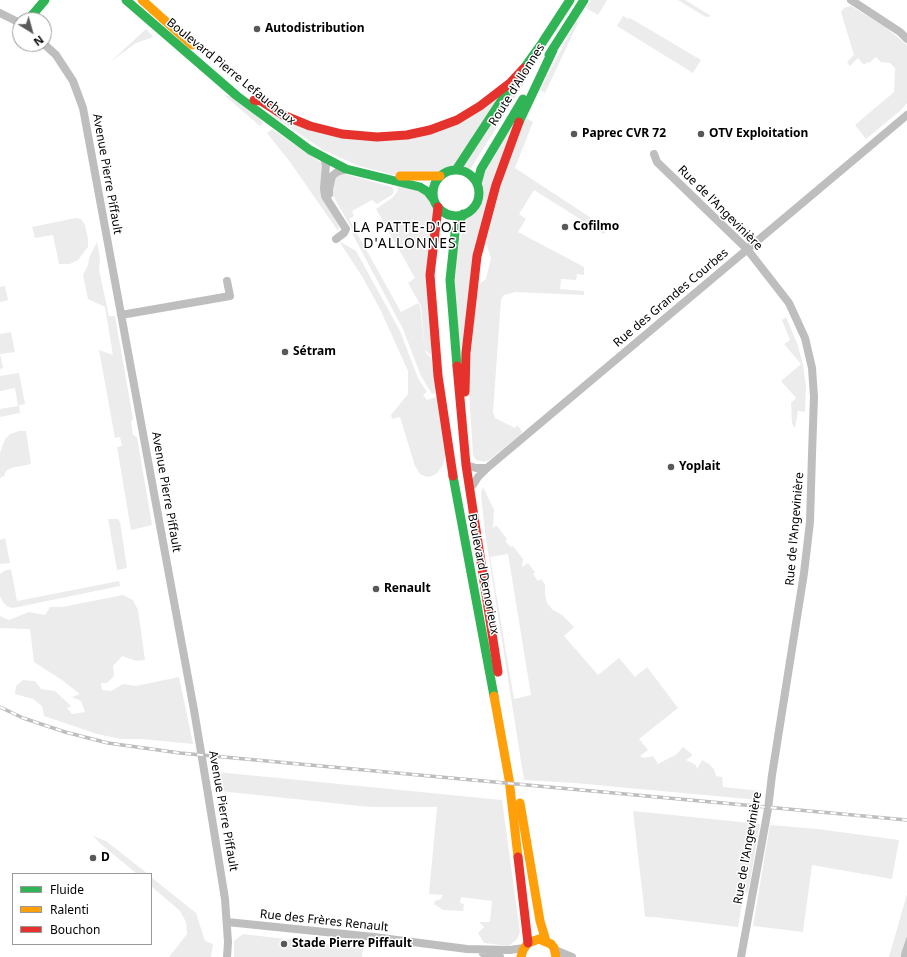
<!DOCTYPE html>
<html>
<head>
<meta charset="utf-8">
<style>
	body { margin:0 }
	#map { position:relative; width:907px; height:957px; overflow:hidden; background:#fff; font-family:"Noto Sans",sans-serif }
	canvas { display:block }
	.legend { position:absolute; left:12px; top:873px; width:140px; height:72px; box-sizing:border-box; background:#fff; border:1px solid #999; margin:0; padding:5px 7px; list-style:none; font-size:12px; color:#000 }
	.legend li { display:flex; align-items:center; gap:8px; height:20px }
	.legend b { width:20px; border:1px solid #999 }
	.north { position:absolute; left:12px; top:12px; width:40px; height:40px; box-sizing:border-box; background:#fff; border:1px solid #999; border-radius:50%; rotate:143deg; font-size:11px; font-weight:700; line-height:16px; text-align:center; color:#000 }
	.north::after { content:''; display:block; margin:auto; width:14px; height:18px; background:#595959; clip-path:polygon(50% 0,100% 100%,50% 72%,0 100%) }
</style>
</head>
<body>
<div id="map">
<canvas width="907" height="957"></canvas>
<ul class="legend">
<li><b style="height:5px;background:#30b455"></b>Fluide</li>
<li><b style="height:5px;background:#ff9f0a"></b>Ralenti</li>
<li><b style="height:5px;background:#e5322d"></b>Bouchon</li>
</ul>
<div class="north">N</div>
</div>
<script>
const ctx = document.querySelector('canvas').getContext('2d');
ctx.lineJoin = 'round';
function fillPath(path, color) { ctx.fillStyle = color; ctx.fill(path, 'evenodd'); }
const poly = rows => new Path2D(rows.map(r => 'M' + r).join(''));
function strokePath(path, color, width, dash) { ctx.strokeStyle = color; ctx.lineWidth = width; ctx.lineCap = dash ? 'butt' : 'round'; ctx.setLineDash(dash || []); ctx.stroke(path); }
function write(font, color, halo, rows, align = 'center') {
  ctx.font = font + ' "Noto Sans",sans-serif'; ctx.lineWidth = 3; ctx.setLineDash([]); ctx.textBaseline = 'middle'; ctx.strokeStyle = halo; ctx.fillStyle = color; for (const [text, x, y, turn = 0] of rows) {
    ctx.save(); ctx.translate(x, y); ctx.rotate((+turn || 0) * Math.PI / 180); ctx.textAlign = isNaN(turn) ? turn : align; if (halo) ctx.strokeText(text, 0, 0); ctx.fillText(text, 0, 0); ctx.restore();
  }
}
fillPath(poly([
	[591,0,607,0,598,15,586,8],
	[678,0,685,0,711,16,707,17,704,16],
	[851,6,884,26,907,45,907,103,901,110,866,139,855,125,894,92,895,68,890,63,881,62,876,57,869,63,868,62,864,65,858,58,850,66,847,62,854,55,841,12,844,8],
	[623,16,628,19,630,18,701,60,693,73,617,26],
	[576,21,578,23,545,93,540,90],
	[146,29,153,36,151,38,136,43,110,62],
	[534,61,528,77,468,173,456,170,444,173,398,176,359,166,323,150,270,114,283,115,377,137,457,120],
	[224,95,236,97,263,122,260,126],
	[523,111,477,256,464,378,450,280,467,213,474,206,478,197,478,188,481,169],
	[526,118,533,122,515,168,608,229,604,234,534,190,519,214,526,219,518,232,584,267,584,275,577,274,576,280,561,279,560,289,584,291,584,295,515,292,504,295,501,300,493,412,495,418,515,428,517,425,522,431,520,435,489,460,485,462,476,460,473,455,469,391,476,287,486,279,491,258,486,243,498,196,516,139],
	[272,129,322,163,329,209,339,226,338,231,290,162,267,133],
	[342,173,392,187,394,190,393,194,377,204,372,200,352,211,354,216,349,219,401,312,418,303,420,306,425,349,421,306,408,283,415,278,376,209,392,198,397,192,398,189,397,185,420,187,434,200,431,355,425,350,426,353,431,358,439,393,432,394,421,376,403,329,353,235,351,227,332,194,335,178],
	[76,218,81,219,85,225,88,239,88,247,78,260,70,264,59,264,53,235,35,238,32,227],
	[339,241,356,251,400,331,418,378,427,392,423,395,427,400,441,395,448,447,443,465,437,473,432,476,427,477,420,474,415,466,400,417,392,419,391,415,408,394,408,371,380,309,363,278],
	[97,242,100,258,99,270,109,316,115,316,133,419,131,422,133,435,137,437,152,525,131,530,117,447,122,446,120,437,115,438,99,350,113,355,105,307,88,299,83,275,88,265,89,258],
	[5,286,8,300,0,302,0,287],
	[786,317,798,346,803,365,806,387,805,412,798,411,795,428,792,424,791,403,796,398,781,381,801,364,784,344,790,340,782,320],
	[11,332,15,352,0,354,3,368,0,369,0,334],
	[19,373,25,404,19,405,20,413,0,417,0,409,18,406,15,388,0,391,0,376],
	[19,431,26,431,31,464,11,468,6,471,4,476,0,478,0,453,2,447,5,439,10,434],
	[483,487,494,510,493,529,494,527,497,526,507,539,505,541,511,547,513,546,523,559,522,567,528,563,535,572,533,574,538,581,541,579,545,584,545,594,547,603,553,610,562,615,574,627,564,636,598,675,619,658,635,677,647,667,678,708,639,739,648,750,640,756,644,758,653,756,658,764,677,754,683,747,692,754,692,756,686,760,696,765,697,769,702,760,709,764,714,769,716,776,722,777,723,787,761,791,758,800,575,783,524,780,485,533,481,493],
	[508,554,531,695,514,699,490,557],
	[108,519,118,519,120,522,127,568,117,570],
	[5,538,10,563,0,564,0,540],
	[11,569,17,601,119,581,120,586,13,608,8,607,3,602,0,596,0,574,4,571],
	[123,595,133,600,138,610,145,660,137,661,122,656,113,666,114,676,107,683,101,683,102,690,111,691,123,684,136,686,179,677,193,744,142,739,121,739,97,734,44,716,42,706,33,699,15,694,16,686,23,680,35,681,41,689,55,691,71,706,67,708,72,714,85,712,81,701,72,697,80,694,62,680,34,662,30,629,0,628,0,616,9,620,29,612,45,615,50,607,62,607],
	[217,772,502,800,520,932,517,939,509,946,484,943,478,933,484,927,479,922,490,922,492,901,461,897,460,903,464,904,463,911,443,910,434,904,435,901,441,899,443,895,429,894,437,807,370,807,220,791],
	[633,811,760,824,748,893,744,892,738,927,654,917,647,917,645,916],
	[770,825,818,829,899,840,892,879,812,865,803,932,753,926],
	[93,836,106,841,148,874,137,874,102,845],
	[151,877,196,913,205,941,213,944,211,957,169,957,187,934,186,922,180,911,151,886],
	[907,894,907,936,901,957,889,957],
	[243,934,363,948,362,957,234,957,234,941]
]), '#ececec');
fillPath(poly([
	[907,936,907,957,901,957,901,954]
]), '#bfbfbf');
strokePath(poly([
	[851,0,900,32,907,39],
	[0,13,20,23],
	[44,44,56,55,73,81,83,108,194,710,208,794,225,899,228,942,227,957],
	[654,154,657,162,747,249,789,303,805,338,812,368,814,397,812,454,810,522,804,573,772,775,768,809,741,957],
	[324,158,326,165,324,188,325,196,346,229,344,233,336,239],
	[329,194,329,189,332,176,337,172,346,169],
	[121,315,230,296,227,281],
	[466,465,476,468,487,468],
	[473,485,478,477,487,468,907,115],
	[227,922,374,937,467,949,510,950,524,948],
	[555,950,572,957],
	[483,953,500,957]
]), '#bebebe', 8);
strokePath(poly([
	[126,0,237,96,310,150,346,169,420,187,428,192,434,200],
	[28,20,45,0],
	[549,55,584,0],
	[519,122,553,50],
	[456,170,509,89,542,43,570,0],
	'433 193a23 23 0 1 1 46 0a23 23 0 1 1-46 0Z',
	[477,184,481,169,523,99],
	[457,366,450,280,455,233,463,214],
	[453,476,494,696]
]), '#30b455', 9);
strokePath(poly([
	[142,0,192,45],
	[400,176,440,176],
	[494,696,509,779,518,857],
	[520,803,540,921,546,941],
	[521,957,523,950,528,943,539,939,551,944,554,948,556,957]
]), '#ff9f0a', 9);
strokePath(poly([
	[254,100,261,101,283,115,310,126,342,134,377,137,407,135,430,130,457,120,480,106,510,83,524,68],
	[438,207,430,275,438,376,453,476],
	[457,366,466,465,498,672],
	[465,392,466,353,477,256,496,185,519,122],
	[518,857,528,943]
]), '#e5322d', 9);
const rail = poly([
	[0,707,23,718,65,732,108,743,180,753,907,820]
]);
strokePath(rail, '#bebebe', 3.5);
strokePath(rail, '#fff', 2, [6]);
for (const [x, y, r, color] of [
	[257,29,4,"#595959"],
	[574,134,4,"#595959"],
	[701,134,4,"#595959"],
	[565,227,4,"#595959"],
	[285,352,4,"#595959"],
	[671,467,4,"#595959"],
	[376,589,4,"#595959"],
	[93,858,4,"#595959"],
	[284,944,4,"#595959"]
]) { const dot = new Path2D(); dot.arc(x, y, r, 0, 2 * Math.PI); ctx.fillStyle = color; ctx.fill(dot); strokePath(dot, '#fff', 1.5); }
write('bold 12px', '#000', '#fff', [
	["Autodistribution",265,29],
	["Paprec CVR 72",582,134],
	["OTV Exploitation",709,134],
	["Cofilmo",573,227],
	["Sétram",293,352],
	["Yoplait",679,467],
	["Renault",384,589],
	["D",101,858],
	["Stade Pierre Piffault",292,944]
], 'left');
write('12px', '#000', '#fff', [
	["Boulevard Pierre Lefaucheux",231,72,39],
	["Route d'Allonnes",517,85,-58],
	["Avenue Pierre Piffault",107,174,80],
	["Rue de l'Angevinière",720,208,45],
	["Rue des Grandes Courbes",671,298,-40],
	["Avenue Pierre Piffault",166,492,80],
	["Rue de l'Angevinière",795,529,-85],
	["Boulevard Demorieux",483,574,79],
	["Avenue Pierre Piffault",223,811,80],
	["Rue de l'Angevinière",748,848,-80],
	["Rue des Frères Renault",324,921,6]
]);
ctx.letterSpacing = '1px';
write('14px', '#000', '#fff', [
	["LA PATTE-D'OIE",410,228],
	["D'ALLONNES",410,244]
]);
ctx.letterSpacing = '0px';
</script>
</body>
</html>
